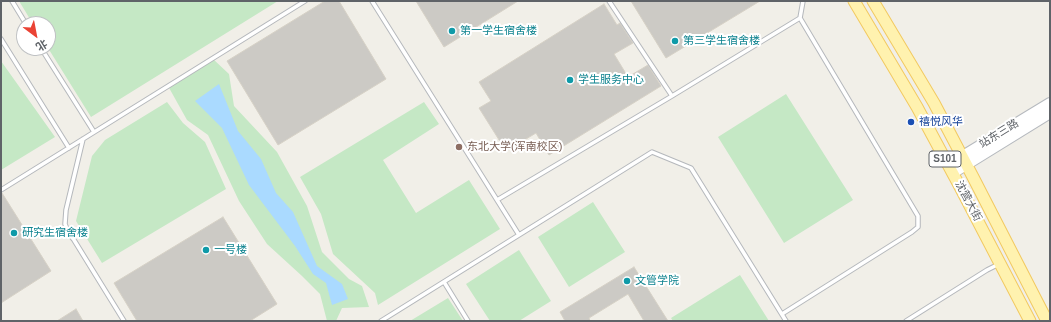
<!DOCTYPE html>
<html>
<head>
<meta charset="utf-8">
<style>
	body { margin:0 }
	#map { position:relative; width:1051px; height:322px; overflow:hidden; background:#f1efe8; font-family:Helvetica,"Noto Sans SC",sans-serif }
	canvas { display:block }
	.frame { position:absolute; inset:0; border:2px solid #5f6368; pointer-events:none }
	.north { position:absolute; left:16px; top:16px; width:40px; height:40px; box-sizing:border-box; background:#fff; border:1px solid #bfc1c3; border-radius:50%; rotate:148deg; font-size:11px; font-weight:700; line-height:16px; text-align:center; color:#5f6368 }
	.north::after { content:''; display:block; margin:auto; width:14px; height:18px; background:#ea4335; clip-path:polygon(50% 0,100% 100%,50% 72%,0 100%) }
</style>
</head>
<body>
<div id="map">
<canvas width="1051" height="322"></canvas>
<div class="frame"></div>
<div class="north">北</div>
</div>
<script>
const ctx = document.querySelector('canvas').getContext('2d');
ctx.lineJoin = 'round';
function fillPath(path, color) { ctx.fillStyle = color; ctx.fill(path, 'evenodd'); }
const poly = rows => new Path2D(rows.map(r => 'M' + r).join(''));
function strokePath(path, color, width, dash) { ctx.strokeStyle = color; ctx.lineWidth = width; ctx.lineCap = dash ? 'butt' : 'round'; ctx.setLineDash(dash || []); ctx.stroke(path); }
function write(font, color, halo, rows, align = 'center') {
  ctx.font = font + ' Helvetica,"Noto Sans SC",sans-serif'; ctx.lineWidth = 4; ctx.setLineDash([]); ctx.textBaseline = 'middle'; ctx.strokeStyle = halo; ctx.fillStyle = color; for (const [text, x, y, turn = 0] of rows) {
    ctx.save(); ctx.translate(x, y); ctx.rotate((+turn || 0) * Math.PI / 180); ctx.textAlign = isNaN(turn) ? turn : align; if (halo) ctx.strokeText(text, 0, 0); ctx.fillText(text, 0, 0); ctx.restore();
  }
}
fillPath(poly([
	[19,1,278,1,91,117,48,48,48,24,33,24],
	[213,59,229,74,234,106,277,152,307,206,322,252,349,279,362,286,369,307,342,308,336,321,327,321,320,294,302,276,267,244,239,201,208,135,187,120,168,86],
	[1,61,55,137,1,170],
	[786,94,853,200,784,243,718,137],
	[167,102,183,123,205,142,226,189,102,263,76,221,92,156,105,140],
	[424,102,439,124,383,160,416,213,469,180,500,229,378,305,375,293,333,254,321,214,300,177],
	[593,202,625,252,569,287,538,237],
	[519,250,551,301,519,321,490,321,466,284],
	[740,275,769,321,673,321,671,318],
	[448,298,463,321,410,321]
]), '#c5e8c5');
fillPath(poly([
	[219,84,238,131,261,159,276,193,293,212,317,266,342,284,348,299,332,305,326,283,313,274,295,246,249,185,222,128,195,101]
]), '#aadaff');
const building = poly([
	[325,1,339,1,386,79,278,145,227,61,325,1],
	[416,1,518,1,444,47,416,1],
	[631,1,760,1,666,58,631,1],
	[604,4,617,25,620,23,633,43,614,54,628,77,648,65,661,86,549,155,536,133,506,151,479,108,491,101,479,82,604,4],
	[1,193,2,193,51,271,1,303,1,193],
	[223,217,277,304,250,321,137,321,114,283,223,217],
	[634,267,668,321,644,321,628,294,589,318,590,321,565,321,560,312,634,267],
	[76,309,83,321,57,321,76,309]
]);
fillPath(building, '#cccac5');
strokePath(building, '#d6d1c6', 1);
const lane = poly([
	[12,1,26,24],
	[372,1,519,235],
	[609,1,672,96],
	[1,39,69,148],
	[41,48,94,132],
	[83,139,66,210,65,224,69,234,74,240,124,321],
	[1,190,305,1],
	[497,200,672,96,800,18],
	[444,282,468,321],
	[782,314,912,232,918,227,918,216,800,18,803,1],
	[381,321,652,152,691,168,786,321],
	[906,321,987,270,999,264]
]);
const secondary = poly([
	[948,165,1050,103],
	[953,173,1050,113]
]);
const primary = poly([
	[854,1,917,107,959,185,1030,321],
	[873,1,934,103,974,179,1047,321]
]);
strokePath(lane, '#b5b8bc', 5.5);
strokePath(secondary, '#b6babf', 12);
strokePath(primary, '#f2c960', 13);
strokePath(lane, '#fff', 3.5);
strokePath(secondary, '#fff', 10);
strokePath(primary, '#fff2af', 11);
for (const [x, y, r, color] of [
	[452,31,4,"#0f9aa8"],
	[675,41,4,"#0f9aa8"],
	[570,80,4,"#0f9aa8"],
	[911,122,4,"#1a4fb4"],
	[459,147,4,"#8d6e63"],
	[14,233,4,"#0f9aa8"],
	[206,250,4,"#0f9aa8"],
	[627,281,4,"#0f9aa8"]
]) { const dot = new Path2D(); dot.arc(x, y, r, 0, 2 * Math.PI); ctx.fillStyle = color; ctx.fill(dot); strokePath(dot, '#fff', 1.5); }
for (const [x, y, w] of [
	[945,159,32]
]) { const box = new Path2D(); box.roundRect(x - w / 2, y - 8, w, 16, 3); ctx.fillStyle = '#fff'; ctx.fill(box); strokePath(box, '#5f6368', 1); }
write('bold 10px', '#5f6368', null, [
	["S101",945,159]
]);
write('11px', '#0d838f', '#fff', [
	["第一学生宿舍楼",460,31],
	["第三学生宿舍楼",683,41],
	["学生服务中心",578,80],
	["研究生宿舍楼",22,233],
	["一号楼",214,250],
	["文管学院",635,281]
], 'left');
write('11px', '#164399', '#fff', [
	["禧悦风华",919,122]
], 'left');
write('11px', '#5f6368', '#fff', [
	["站东三路",999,134,-32],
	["沈营大街",968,201,62]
]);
write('11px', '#785e54', '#fff', [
	["东北大学(浑南校区)",467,147]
], 'left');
</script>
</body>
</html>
